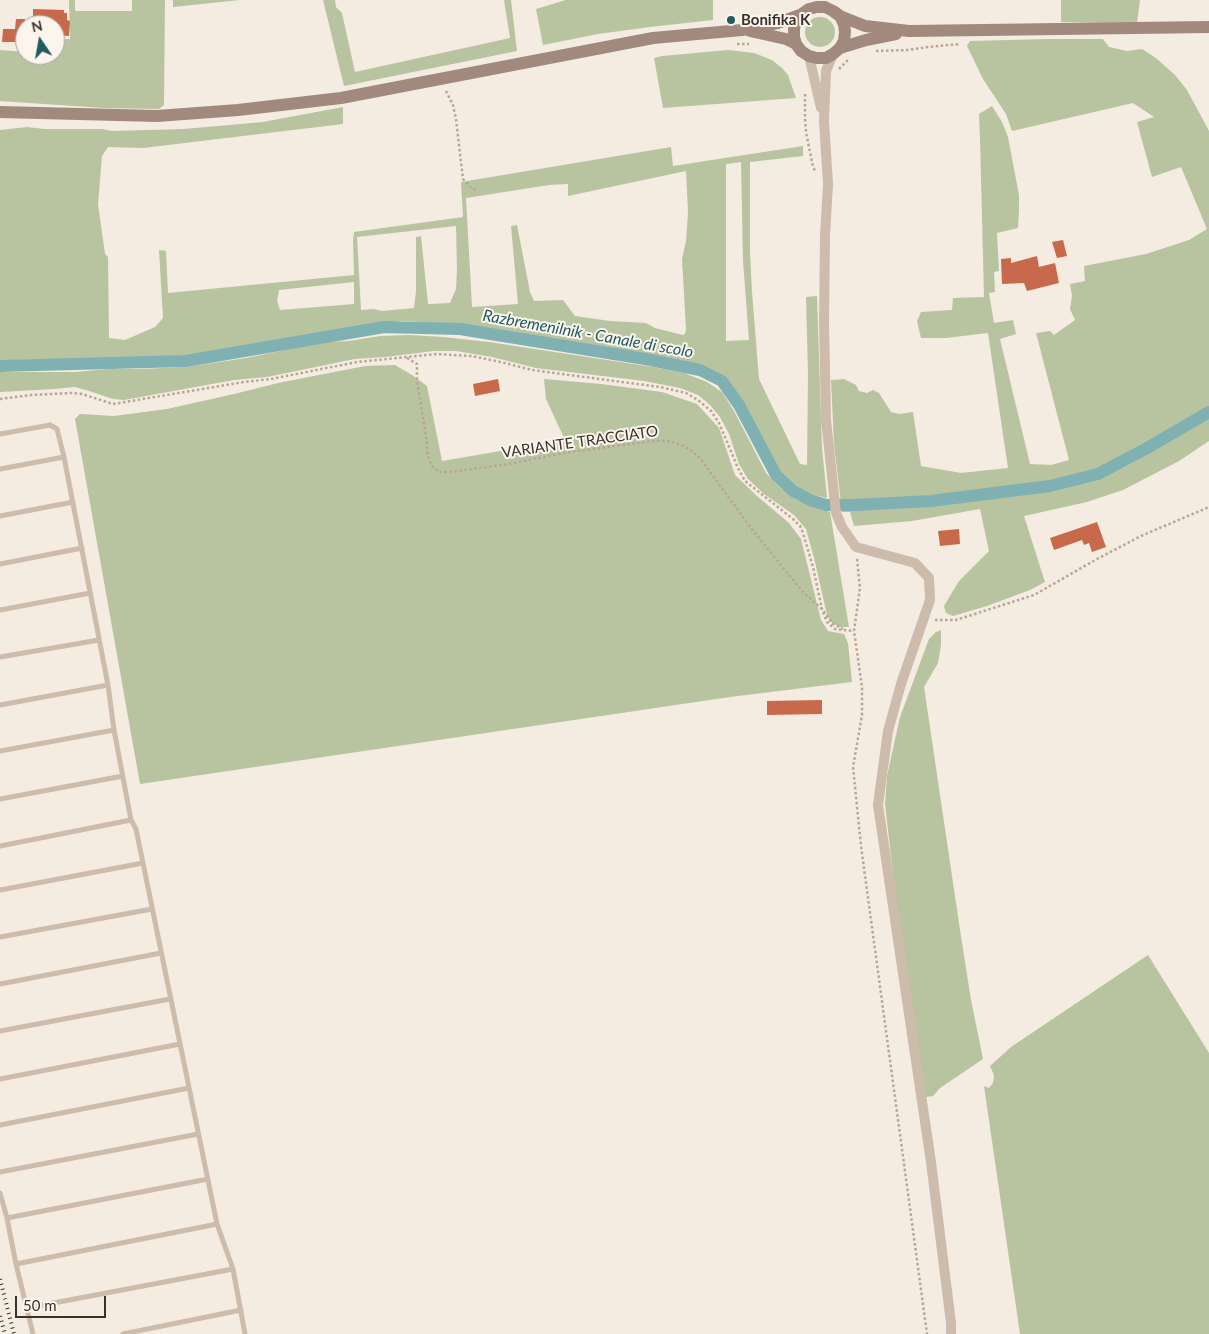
<!DOCTYPE html>
<html>
<head>
<meta charset="utf-8">
<style>
	body { margin:0 }
	#map { position:relative; width:1209px; height:1334px; overflow:hidden; background:#f4ebe1; font-family:Lato,sans-serif }
	canvas { display:block }
	.north { position:absolute; left:15px; top:15px; width:50px; height:50px; box-sizing:border-box; background:#fbf5ee; border:1px solid #aea6a0; border-radius:50%; rotate:348deg; font-size:14px; font-weight:700; line-height:20px; text-align:center; color:#3b302b }
	.north::after { content:''; display:block; margin:auto; width:18px; height:22px; background:#1f5a5e; clip-path:polygon(50% 0,100% 100%,50% 72%,0 100%) }
	.scale { position:absolute; left:15px; top:1296px; width:91px; height:22px; box-sizing:border-box; border:2px solid #3b302b; border-top:0; padding-left:6px; font-size:15px; line-height:18px; white-space:nowrap; color:#3b302b; -webkit-text-stroke:4px #fbf5ee; paint-order:stroke }
</style>
</head>
<body>
<div id="map">
<canvas width="1209" height="1334"></canvas>
<div class="north">N</div>
<div class="scale">50 m</div>
</div>
<script>
const ctx = document.querySelector('canvas').getContext('2d');
ctx.lineJoin = 'round';
function fillPath(path, color) { ctx.fillStyle = color; ctx.fill(path, 'evenodd'); }
const poly = rows => new Path2D(rows.map(r => 'M' + r).join(''));
function strokePath(path, color, width, dash) { ctx.strokeStyle = color; ctx.lineWidth = width; ctx.lineCap = dash ? 'butt' : 'round'; ctx.setLineDash(dash || []); ctx.stroke(path); }
function write(font, color, halo, rows, align = 'center') {
  ctx.font = font + ' Lato,sans-serif'; ctx.lineWidth = 4; ctx.setLineDash([]); ctx.textBaseline = 'middle'; ctx.strokeStyle = halo; ctx.fillStyle = color; for (const [text, x, y, turn = 0] of rows) {
    ctx.save(); ctx.translate(x, y); ctx.rotate((+turn || 0) * Math.PI / 180); ctx.textAlign = isNaN(turn) ? turn : align; if (halo) ctx.strokeText(text, 0, 0); ctx.fillText(text, 0, 0); ctx.restore();
  }
}
fillPath(poly([
	[69,0,75,0,75,11,132,11,132,0,165,0,164,105,159,109,103,108,0,101,0,50,25,52,25,55,55,55,55,39,70,39],
	[173,0,240,0,173,7],
	[323,0,335,0,336,7,342,13,355,72,510,38,504,0,511,0,517,51,344,86],
	[566,0,724,0,713,0,713,20,650,27,598,34,543,45,536,9],
	[1061,0,1140,0,1137,23,1061,22],
	'805 32a15 15 0 1 1 30 0a15 15 0 1 1-30 0Z',
	[1050,39,1103,39,1109,47,1127,51,1142,49,1156,58,1175,75,1187,90,1209,131,1209,441,1179,461,1123,490,1087,502,1024,516,1045,582,1030,590,987,606,953,616,946,613,944,606,959,581,989,551,980,509,912,521,854,526,850,512,842,512,834,444,831,380,844,379,856,385,859,391,867,393,873,390,879,393,891,412,899,414,913,412,921,466,961,473,1008,468,988,333,946,338,921,338,917,321,921,312,952,310,953,298,984,297,980,138,979,114,992,106,1002,122,1008,137,1019,195,1019,210,1018,228,997,233,999,271,994,272,995,292,989,293,994,323,1013,320,1016,334,1000,339,1030,464,1051,465,1069,460,1036,333,1050,331,1054,335,1075,320,1070,309,1072,296,1070,284,1085,281,1084,266,1146,254,1189,240,1207,229,1181,167,1152,177,1137,122,1154,117,1133,103,1012,131,1006,114,983,79,967,46,970,41],
	[728,50,754,53,772,60,782,68,788,75,796,98,663,108,654,58,662,56],
	[343,107,343,124,143,148,108,147,102,156,98,204,105,254,108,257,109,338,125,340,155,327,163,318,159,250,166,251,168,293,354,275,353,240,354,232,463,217,461,182,671,147,673,166,803,146,803,156,750,162,750,252,752,292,759,379,800,464,807,465,808,374,806,297,817,296,822,448,827,498,806,493,790,482,779,472,770,459,740,403,729,385,715,373,684,361,644,356,491,330,437,323,402,321,377,323,182,358,166,359,34,359,0,361,0,130,27,127,44,129,102,129,112,131,184,129,263,122],
	[741,162,743,261,749,340,726,341,726,164],
	[686,171,688,212,686,241,682,259,686,329,685,334,683,335,655,328,646,323,610,321,575,316,563,300,534,301,530,292,517,225,511,226,518,304,472,307,466,198,549,185,568,184,568,196],
	[456,226,457,269,456,289,450,303,428,304,421,236,416,237,416,291,414,308,382,311,374,309,361,310,357,237],
	[354,282,354,304,280,310,277,301,279,290],
	[410,335,443,337,489,342,653,367,684,373,707,382,722,392,734,411,766,473,781,488,797,500,830,512,849,627,840,627,832,623,827,615,815,562,806,529,794,515,764,494,748,479,739,464,729,434,720,417,710,405,698,395,680,388,644,381,536,368,492,357,456,351,434,351,385,357,355,359,267,377,234,380,124,400,113,399,86,390,75,387,54,389,0,392,0,372,75,372,109,369,141,369,186,367,246,358,290,349,330,342,349,341,380,336],
	[395,365,412,375,427,386,442,461,565,440,546,399,544,379,601,384,662,392,697,404,719,428,735,475,757,496,789,523,801,539,821,620,828,631,844,634,848,643,852,682,730,697,140,784,75,419,80,414,114,416,167,409,234,394,278,383,365,366],
	[941,630,941,645,938,663,924,687,960,930,971,1000,983,1059,940,1088,933,1096,926,1097,898,916,885,804,887,776,900,717,929,639,936,632],
	[1148,955,1209,1053,1209,1334,1020,1334,984,1086,989,1088,993,1083,994,1075,990,1066,1011,1047]
]), '#b8c4a0');
strokePath(poly([
	[0,366,186,361,384,327,460,329,645,359,700,370,722,381,739,405,776,475,793,491,810,500,826,505,854,505,931,501,1050,486,1098,474,1147,448,1209,412]
]), '#7fb0b2', 12);
fillPath(poly([
	[33,9,64,10,64,13,67,13,67,20,70,21,69,36,55,35,55,25,33,25],
	[16,19,25,19,25,42,2,42,3,29,15,29],
	[1063,240,1067,256,1057,258,1052,242],
	[1037,256,1039,267,1055,263,1059,283,1027,291,1024,283,1002,284,1001,259,1011,258,1011,263],
	[498,379,500,391,475,396,473,384],
	[1097,522,1106,547,1092,552,1089,543,1084,545,1082,540,1054,550,1050,538],
	[959,529,960,544,940,546,938,531],
	[822,700,822,714,767,715,767,701]
]), '#c8694b');
strokePath(poly([
	[737,44,749,44],
	[876,51,908,50,928,47,960,44],
	[839,69,849,59],
	[446,91,453,105,456,119,463,179,472,189,478,190],
	[805,94,805,118,806,132,813,167,816,172],
	[407,358,417,364,417,381,425,430,428,456,432,466,439,472,449,472,509,464,564,453,651,441,667,441,681,445,689,449,700,458,753,531,803,592,822,609,832,623,843,629],
	[0,399,31,395,72,393,82,394,113,404,244,382,271,379,357,362,436,354,472,356,505,363,532,370,660,387,686,393,698,400,711,411,719,423,738,468,745,481,793,519,800,526,803,533,813,567,822,609,827,622,835,629,854,631],
	[857,559,860,588,854,631,862,687,862,715,853,767,861,846,927,1334],
	[935,620,956,620,1034,595,1097,559,1141,536,1209,507]
]), '#b9a596', 2.5, [2.5, 2.5]);
strokePath(poly([
	[0,434,50,425,57,429,64,457,108,685,114,730,131,820,136,829,217,1224,233,1269,245,1334],
	[0,469,64,457],
	[0,516,73,502],
	[0,564,82,548],
	[0,610,90,593],
	[0,657,99,640],
	[0,705,108,685],
	[0,751,114,730],
	[0,799,123,776],
	[0,846,131,820],
	[0,890,143,863],
	[0,937,152,909],
	[0,984,161,953],
	[0,1031,170,999],
	[0,1079,180,1044],
	[0,1125,189,1088],
	[0,1172,198,1134],
	[0,1193,7,1218,16,1264,33,1334],
	[7,1218,208,1179],
	[16,1264,217,1224],
	[27,1308,233,1269],
	[123,1334,241,1310]
]), '#cdbbac', 5);
strokePath(poly([
	[833,54,826,71,824,121,828,184,825,236,824,322,826,420,836,513,842,527,856,547,915,563,929,578,930,600,901,684,888,731,878,805,931,1162,951,1323,951,1334],
	[809,56,821,108]
]), '#cdbbac', 10);
strokePath(poly([
	[840,16,865,26,909,31,1209,27],
	[750,31,786,39,796,44],
	[840,48,866,40,896,34],
	[0,112,157,116,238,110,341,98,653,38,742,30,778,23,802,14,809,9,817,7,825,7,833,11,840,16,844,24,845,32,844,41,840,48,833,54,826,58,817,58,809,56,801,51,796,44,794,37,794,28,797,20,802,14]
]), '#a18a7d', 12);
strokePath(poly([
	[0,1279,14,1334],
	[0,1316,5,1334]
]), '#3b302b', 4, [1, 4]);
for (const [x, y, r, color] of [
	[731,20,5,"#1f5a5e"]
]) { const dot = new Path2D(); dot.arc(x, y, r, 0, 2 * Math.PI); ctx.fillStyle = color; ctx.fill(dot); strokePath(dot, '#fbf5ee', 2); }
write('bold 15px', '#3b302b', '#fbf5ee', [
	["Bonifika K",741,20]
], 'left');
write('15px', '#3b302b', '#fbf5ee', [
	["VARIANTE TRACCIATO",580,442,-8]
]);
write('italic 16px', '#1f5a5e', '#fbf5ee', [
	["Razbremenilnik - Canale di scolo",588,334,10]
]);
</script>
</body>
</html>
